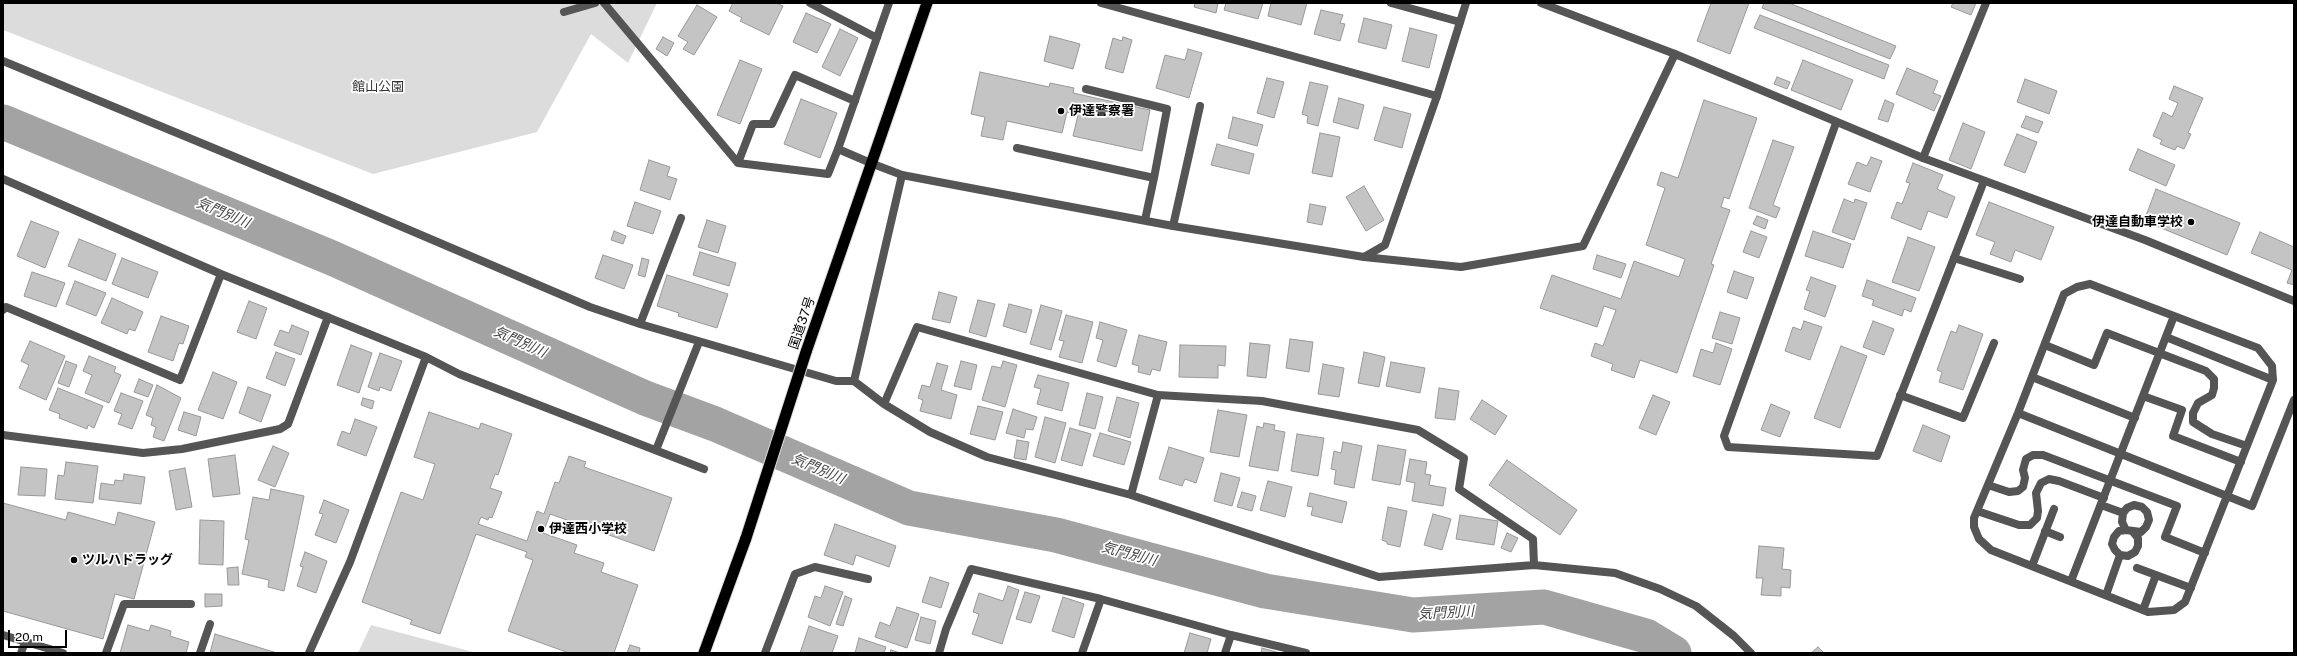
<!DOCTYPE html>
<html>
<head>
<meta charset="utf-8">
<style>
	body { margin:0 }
	#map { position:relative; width:2297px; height:656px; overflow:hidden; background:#fff; font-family:"Public Sans",sans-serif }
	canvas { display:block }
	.frame { position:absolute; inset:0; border:4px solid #000; pointer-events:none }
	.scale { position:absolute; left:8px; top:630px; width:59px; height:18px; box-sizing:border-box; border:2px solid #000; border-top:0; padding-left:5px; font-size:12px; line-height:14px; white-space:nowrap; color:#000; -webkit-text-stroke:3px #fff; paint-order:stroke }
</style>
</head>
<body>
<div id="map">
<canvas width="2297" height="656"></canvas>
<div class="frame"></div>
<div class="scale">20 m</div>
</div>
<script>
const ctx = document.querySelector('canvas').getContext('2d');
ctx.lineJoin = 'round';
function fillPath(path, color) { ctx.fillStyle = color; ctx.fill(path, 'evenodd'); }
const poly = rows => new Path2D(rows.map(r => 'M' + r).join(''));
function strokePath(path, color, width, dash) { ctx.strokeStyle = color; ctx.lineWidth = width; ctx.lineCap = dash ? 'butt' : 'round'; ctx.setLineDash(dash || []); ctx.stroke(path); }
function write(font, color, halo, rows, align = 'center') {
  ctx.font = font + ' "Public Sans","Noto Sans JP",sans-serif'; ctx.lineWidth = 3.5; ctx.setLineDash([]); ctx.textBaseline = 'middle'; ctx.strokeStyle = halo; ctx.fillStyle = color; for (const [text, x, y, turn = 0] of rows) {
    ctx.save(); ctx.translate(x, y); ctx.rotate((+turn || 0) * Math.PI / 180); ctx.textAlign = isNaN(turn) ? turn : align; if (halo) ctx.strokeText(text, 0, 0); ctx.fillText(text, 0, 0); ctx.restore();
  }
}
fillPath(poly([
	[3,3,657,3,628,63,591,34,537,132,373,174,3,30],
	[371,625,477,653,358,653]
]), '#dcdcdc');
strokePath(poly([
	[3,122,332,258,645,398,715,424,909,508,1056,535,1265,591,1413,615,1544,607,1646,636,1674,653]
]), '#a3a3a3', 35);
const building = poly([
	[733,3,776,3,783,6,769,35,740,21,742,18,729,11,733,3],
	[1195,3,1218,3,1216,13,1194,7,1195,3],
	[1226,3,1263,3,1258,19,1224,10,1226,3],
	[1271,3,1307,3,1301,25,1268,16,1271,3],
	[1711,3,1749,3,1730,54,1697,41,1711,3],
	[1764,3,1789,3,1896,46,1890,59,1762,8,1764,3],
	[1953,3,1976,3,1971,15,1951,7,1953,3],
	[697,5,717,17,694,55,683,49,688,42,678,36,697,5],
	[1321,10,1343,15,1340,23,1345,24,1340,41,1314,34,1321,10],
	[806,13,831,24,817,53,793,42,806,13],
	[1760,15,1889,65,1884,79,1754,28,1760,15],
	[1364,18,1392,25,1386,49,1358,42,1364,18],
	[1410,28,1437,35,1429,68,1402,61,1410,28],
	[840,29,858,38,840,76,822,67,840,29],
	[1050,36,1080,44,1073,69,1044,61,1050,36],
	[663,37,674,43,667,56,656,49,663,37],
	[1123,37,1132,40,1123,73,1105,68,1113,38,1122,41,1123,37],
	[1188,49,1202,53,1189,98,1156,88,1165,55,1185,60,1188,49],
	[740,60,762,69,740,124,717,115,740,60],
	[1803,60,1853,80,1841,110,1791,90,1803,60],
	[1907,68,1938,81,1933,93,1941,96,1934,111,1896,94,1907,68],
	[980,72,1049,87,1050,83,1074,88,1073,93,1150,110,1142,151,1073,136,1078,115,1067,112,1062,133,1007,121,1003,140,981,136,985,117,971,114,980,72],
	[1777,77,1790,82,1787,89,1774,84,1777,77],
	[1267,78,1284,82,1274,118,1257,113,1267,78],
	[2025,79,2057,91,2049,114,2017,102,2025,79],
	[1310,82,1328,86,1318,126,1307,123,1308,116,1302,114,1310,82],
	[2174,86,2203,98,2188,133,2191,134,2184,149,2177,146,2175,150,2160,144,2162,140,2153,136,2163,112,2172,117,2178,103,2169,99,2174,86],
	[1339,98,1364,105,1358,129,1333,122,1339,98],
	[801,99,837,113,820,158,784,144,801,99],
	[1704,100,1757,118,1729,199,1724,197,1721,207,1730,210,1711,264,1714,265,1677,373,1640,360,1634,378,1611,370,1613,364,1591,356,1595,343,1603,346,1616,310,1604,306,1597,327,1540,308,1552,275,1621,299,1634,261,1679,277,1685,259,1646,245,1665,188,1657,185,1661,172,1678,178,1704,100],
	[1885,100,1894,104,1888,122,1878,119,1885,100],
	[1384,107,1411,114,1402,148,1374,140,1384,107],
	[2026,116,2043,122,2038,133,2021,127,2026,116],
	[1233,117,1263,125,1257,146,1228,138,1233,117],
	[1963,123,1985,132,1971,169,1949,160,1963,123],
	[1320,133,1340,137,1332,177,1312,173,1320,133],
	[2017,134,2037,142,2025,173,2004,165,2017,134],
	[1773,140,1794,147,1773,205,1780,208,1776,218,1749,208,1773,140],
	[1217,144,1254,154,1249,174,1211,165,1217,144],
	[2138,149,2175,165,2166,186,2129,170,2138,149],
	[1871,157,1882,161,1870,192,1848,184,1857,162,1867,166,1871,157],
	[649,160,670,167,667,176,677,179,670,200,640,190,649,160],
	[1913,163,1943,175,1937,189,1955,197,1947,218,1928,211,1921,230,1891,218,1897,202,1902,204,1910,183,1906,182,1913,163],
	[1364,186,1384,220,1366,231,1346,197,1364,186],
	[2156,189,2240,223,2227,255,2144,221,2156,189],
	[1844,199,1854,203,1855,199,1867,203,1854,240,1832,232,1844,199],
	[635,202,661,211,653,234,627,226,635,202],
	[1989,202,2054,227,2041,260,2015,250,2011,262,1990,254,1995,242,1976,235,1989,202],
	[1310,204,1326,207,1322,225,1307,222,1310,204],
	[1757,216,1768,220,1765,229,1753,224,1757,216],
	[707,220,726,226,718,253,698,247,707,220],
	[31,221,59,232,45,268,17,256,31,221],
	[614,231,626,236,623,244,611,240,614,231],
	[1751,231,1767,237,1759,258,1743,252,1751,231],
	[1813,231,1851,244,1843,268,1805,256,1813,231],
	[2260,232,2294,247,2294,285,2287,283,2292,270,2251,253,2260,232],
	[1908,237,1935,247,1919,291,1892,282,1908,237],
	[79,239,116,254,106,281,68,266,79,239],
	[700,252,736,263,729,286,693,275,700,252],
	[603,255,633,265,624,289,595,278,603,255],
	[1597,255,1626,264,1621,278,1593,269,1597,255],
	[122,258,158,272,148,298,112,284,122,258],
	[642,258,649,260,645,277,638,275,642,258],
	[1734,271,1754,278,1747,299,1727,292,1734,271],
	[32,272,65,283,56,307,24,296,32,272],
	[667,275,728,294,717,328,678,316,679,313,657,306,667,275],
	[1811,277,1836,286,1825,317,1804,309,1810,291,1806,290,1811,277],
	[1867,280,1916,298,1911,312,1904,309,1902,316,1872,305,1874,300,1862,296,1867,280],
	[75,281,106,293,96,316,66,304,75,281],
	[939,292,957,297,950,323,932,319,939,292],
	[112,298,143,312,135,331,129,329,127,334,101,323,112,298],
	[978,300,995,304,986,337,969,332,978,300],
	[249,301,267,308,256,339,237,332,249,301],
	[1009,304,1032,310,1026,333,1003,326,1009,304],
	[1041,305,1062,311,1051,350,1030,344,1041,305],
	[1720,312,1740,318,1732,344,1712,338,1720,312],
	[1066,315,1093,322,1082,363,1059,357,1064,341,1059,340,1066,315],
	[161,316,189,326,183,344,179,343,173,361,148,352,161,316],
	[1804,321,1822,327,1810,360,1785,351,1793,327,1801,330,1804,321],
	[1873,321,1894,329,1884,355,1863,347,1873,321],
	[1100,322,1127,330,1116,367,1097,361,1103,340,1096,338,1100,322],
	[292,325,309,332,301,355,274,345,280,330,289,333,292,325],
	[1959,325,1983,334,1963,390,1939,382,1942,372,1937,370,1951,331,1956,333,1959,325],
	[1139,335,1167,342,1160,371,1152,369,1150,375,1138,372,1139,366,1132,364,1139,335],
	[1290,339,1313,342,1309,372,1286,368,1290,339],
	[30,341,65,356,46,400,19,388,29,365,21,361,30,341],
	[1250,343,1270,345,1266,378,1247,376,1250,343],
	[1716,343,1732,349,1720,385,1693,376,1701,349,1713,353,1716,343],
	[351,345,372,353,359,393,337,385,351,345],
	[1180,345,1226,346,1225,366,1218,365,1218,378,1179,377,1180,345],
	[1841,346,1867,356,1840,428,1814,418,1841,346],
	[276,352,295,359,285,386,266,378,276,352],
	[1364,352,1385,357,1379,387,1358,383,1364,352],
	[380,353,402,361,391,391,380,387,379,391,368,387,380,353],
	[89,356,116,367,114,372,121,375,109,403,85,393,92,375,83,371,89,356],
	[66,361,77,365,69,387,58,383,66,361],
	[961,361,977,365,971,390,954,386,961,361],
	[1003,361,1017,365,1005,407,982,400,992,366,1001,368,1003,361],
	[1391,362,1425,368,1420,393,1386,386,1391,362],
	[937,363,948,366,941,390,957,395,951,419,920,411,923,400,918,398,922,385,930,387,937,363],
	[1323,364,1344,368,1339,397,1318,394,1323,364],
	[213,372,237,382,223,419,198,410,213,372],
	[1038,375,1069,383,1062,411,1037,404,1041,389,1034,387,1038,375],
	[139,379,153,385,148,397,134,392,139,379],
	[157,385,181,398,164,441,153,437,156,427,151,425,153,418,146,415,157,385],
	[248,387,271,395,261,422,239,413,248,387],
	[58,388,103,406,94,428,88,425,87,429,59,418,60,414,49,410,58,388],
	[1439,388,1459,391,1455,420,1435,418,1439,388],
	[121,393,143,401,132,429,118,424,122,414,114,411,121,393],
	[1087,393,1103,397,1095,429,1079,425,1087,393],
	[1653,395,1670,402,1656,435,1639,428,1653,395],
	[1117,397,1139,403,1130,438,1108,431,1117,397],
	[363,398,374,401,372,409,361,405,363,398],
	[1482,400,1507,416,1495,435,1470,419,1482,400],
	[1771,404,1790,412,1780,437,1761,430,1771,404],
	[978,406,1003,412,995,440,970,434,978,406],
	[1013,409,1037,417,1033,430,1026,429,1024,438,1006,433,1013,409],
	[1218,410,1247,415,1239,457,1210,452,1218,410],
	[184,412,201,417,196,436,178,430,184,412],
	[429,412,479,429,481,423,512,434,498,475,495,474,490,488,502,492,492,518,489,517,488,520,481,517,478,524,527,541,537,511,544,514,555,482,559,483,569,456,586,462,584,467,672,498,654,551,550,514,543,533,577,545,574,553,604,563,601,572,638,585,614,653,569,653,508,631,533,560,525,557,527,552,476,534,440,634,410,624,412,620,362,602,401,492,423,500,435,464,414,457,429,412],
	[1045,417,1066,423,1055,463,1035,457,1045,417],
	[355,419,377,427,366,456,337,445,342,431,350,434,355,419],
	[1264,423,1275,425,1274,430,1285,432,1278,471,1249,466,1257,426,1263,428,1264,423],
	[1923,425,1950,436,1941,462,1913,451,1923,425],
	[1070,428,1091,434,1082,466,1061,460,1070,428],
	[1100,433,1131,442,1124,465,1093,456,1100,433],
	[1297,434,1324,438,1318,476,1291,471,1297,434],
	[1017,440,1029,442,1026,460,1014,458,1017,440],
	[1343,442,1362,446,1354,488,1334,484,1336,470,1331,469,1334,451,1341,453,1343,442],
	[1378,445,1406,450,1400,485,1372,480,1378,445],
	[273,446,289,453,275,487,258,480,273,446],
	[1169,447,1204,458,1196,483,1185,479,1182,486,1159,479,1169,447],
	[235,455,240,494,213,497,208,459,235,455],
	[1410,459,1427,462,1425,474,1431,475,1429,485,1446,488,1443,506,1412,501,1415,483,1406,481,1410,459],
	[1507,460,1577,510,1560,535,1489,485,1507,460],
	[66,462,98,466,93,503,55,499,58,475,64,476,66,462],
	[21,467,47,469,45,496,18,495,21,467],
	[185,468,192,507,176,510,169,471,185,468],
	[1221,473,1240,478,1232,506,1214,501,1221,473],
	[124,474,145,477,141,504,99,499,101,483,114,485,115,480,123,481,124,474],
	[1268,481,1292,487,1285,517,1260,510,1268,481],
	[271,489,304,496,284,591,268,587,269,580,242,574,249,540,245,539,253,497,269,500,271,489],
	[1242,492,1256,496,1252,511,1237,507,1242,492],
	[1310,493,1347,502,1342,523,1311,515,1313,507,1307,506,1310,493],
	[324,500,349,510,336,543,315,535,323,514,319,513,324,500],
	[3,503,66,520,68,512,115,525,118,512,155,522,134,599,115,594,103,639,3,611,3,503],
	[1388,507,1407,511,1400,547,1387,544,1387,542,1382,540,1388,507],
	[1433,514,1451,519,1442,550,1424,545,1433,514],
	[1460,515,1498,521,1494,545,1456,539,1460,515],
	[200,520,224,521,223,565,199,564,200,520],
	[835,524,896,546,889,567,856,555,853,565,824,555,835,524],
	[1507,533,1518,538,1511,552,1501,548,1507,533],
	[1759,546,1784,548,1782,569,1791,570,1790,588,1781,587,1781,596,1761,595,1763,578,1756,578,1759,546],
	[305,552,327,561,316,593,297,586,303,567,300,566,305,552],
	[238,567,239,585,228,585,227,568,238,567],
	[930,577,949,583,941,608,922,602,930,577],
	[825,586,843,592,830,626,808,617,815,596,821,598,825,586],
	[1008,586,1019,590,1002,644,972,634,979,614,973,612,979,593,1003,601,1008,586],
	[1025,592,1040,596,1031,623,1016,619,1025,592],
	[205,594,222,594,222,606,205,607,205,594],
	[845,596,852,599,843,626,836,624,845,596],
	[1063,597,1084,604,1074,638,1052,631,1063,597],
	[897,607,919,614,907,648,875,637,880,622,890,626,897,607],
	[921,617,936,621,930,644,915,640,921,617],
	[128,625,149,631,151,625,171,631,170,636,189,642,186,653,120,653,128,625],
	[809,626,838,636,832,653,800,653,809,626],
	[1190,633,1211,639,1207,653,1184,653,1190,633],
	[215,634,277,653,210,653,215,634],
	[859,638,886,647,884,653,855,653,859,638],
	[630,645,640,648,639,653,627,653,630,645],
	[1818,647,1824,653,1811,653,1818,647],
	[1262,648,1280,653,1261,653,1262,648],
	[891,650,900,653,890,653,891,650]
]);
fillPath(building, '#c4c4c4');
strokePath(building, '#999', 1);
const trunk = poly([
	[806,352,927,3],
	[704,653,746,538]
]);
strokePath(trunk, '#dbdbdb', 13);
strokePath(poly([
	[604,3,738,163,828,174,838,149],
	[564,12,595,3],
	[1086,89,1167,109,1154,178],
	[1017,148,1154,178,1145,220],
	[1923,158,1986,3],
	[738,163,753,124,772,124,795,75,855,101],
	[1364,257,1461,267,1583,246,1675,54],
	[1954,258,2020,279],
	[2090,284,2258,348,2272,366,2273,380,2185,602,2174,610,2148,612,1991,550,1979,539,1974,527,1974,518,2018,413,2064,294,2077,287,2090,284],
	[2166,337,2273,380],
	[2045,345,2094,365,2107,333,2206,371,2214,379,2214,388,2212,395,2198,403,2193,413,2193,422,2212,434,2247,446],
	[2032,377,2135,418],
	[1900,395,1963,418,1994,343],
	[2143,396,2182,410,2173,436,2241,462],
	[2018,413,2252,506,2294,400],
	[1988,485,2009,492,2018,491,2023,487,2025,478,2023,470,2026,459,2033,455,2043,455,2177,506,2165,537,2205,553],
	[2101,505,2123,513],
	[1977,511,2019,525,2030,525,2037,518,2038,511,2036,493,2041,483,2049,479,2059,481,2104,498],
	[2126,530,2122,522,2123,513,2127,508,2134,505,2142,507,2147,512,2149,520,2146,527,2141,532,2126,530,2119,531,2114,537,2112,544,2115,550,2120,555,2128,556,2135,552,2138,546,2138,538,2133,532],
	[2045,531,2060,537],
	[2032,566,2054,509],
	[2137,568,2191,588],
	[2071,581,2174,316],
	[2106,595,2120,555],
	[2143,610,2156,575],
	[3,635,63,653],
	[21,653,25,642],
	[106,653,124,604,191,604],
	[200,653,210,624]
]), '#555', 8);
strokePath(poly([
	[810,3,877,38],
	[1101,3,1437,96],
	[1391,3,1460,22],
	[3,61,339,200,590,307,640,324,836,381,854,381],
	[1836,123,1724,436,1728,447,1877,456,1984,181],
	[873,164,838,149,889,3],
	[902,175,854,381,884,404,930,432,987,457,1131,495,1379,577,1534,565,1615,573,1660,589,1696,606,1734,636,1751,653],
	[3,179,221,274,426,357,459,374,704,469],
	[1173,226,1200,106],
	[3,310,6,307,180,380,221,274],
	[640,324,681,218],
	[1158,395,1262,401,1418,430,1464,458,1459,489,1533,539,1534,565],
	[884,404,917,327,1158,395,1131,495],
	[3,435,143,453,182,449,280,429,288,424,328,317],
	[656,450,699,342],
	[309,653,350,562,426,357],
	[765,653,795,574,815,567,868,579],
	[939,653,946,629,971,569,1101,599,1231,635,1306,653],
	[1082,653,1101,599],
	[1225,653,1231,635]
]), '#555', 8);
strokePath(poly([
	[1541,3,1675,54,1923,158,2145,240,2294,301],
	[873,164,902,175,965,187,1173,226,1364,257,1385,245,1437,96,1466,3]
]), '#555', 8);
strokePath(trunk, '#000', 11);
const trunkBridge = poly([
	[746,538,806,352]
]);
strokePath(trunkBridge, '#dbdbdb', 13, []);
strokePath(trunkBridge, '#000', 11);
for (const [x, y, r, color] of [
	[1061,111,4,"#000"],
	[2191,222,4,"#000"],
	[541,529,4,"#000"],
	[74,560,4,"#000"]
]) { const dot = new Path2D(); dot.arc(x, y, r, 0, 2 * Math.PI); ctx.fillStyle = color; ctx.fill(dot); strokePath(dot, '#fff', 1.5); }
write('13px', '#333', '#fff', [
	["館山公園",378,87]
]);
write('bold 13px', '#000', '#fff', [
	["伊達警察署",1069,111],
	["伊達自動車学校",2183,222,"right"],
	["伊達西小学校",549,529],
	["ツルハドラッグ",82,560]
], 'left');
write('13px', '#000', '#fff', [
	["国道37号",802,323,-71]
]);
write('italic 14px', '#444', '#fff', [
	["気門別川",223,213,23],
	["気門別川",520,342,24],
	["気門別川",818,469,23],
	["気門別川",1129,554,15],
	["気門別川",1446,613,-3]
]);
</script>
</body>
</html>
